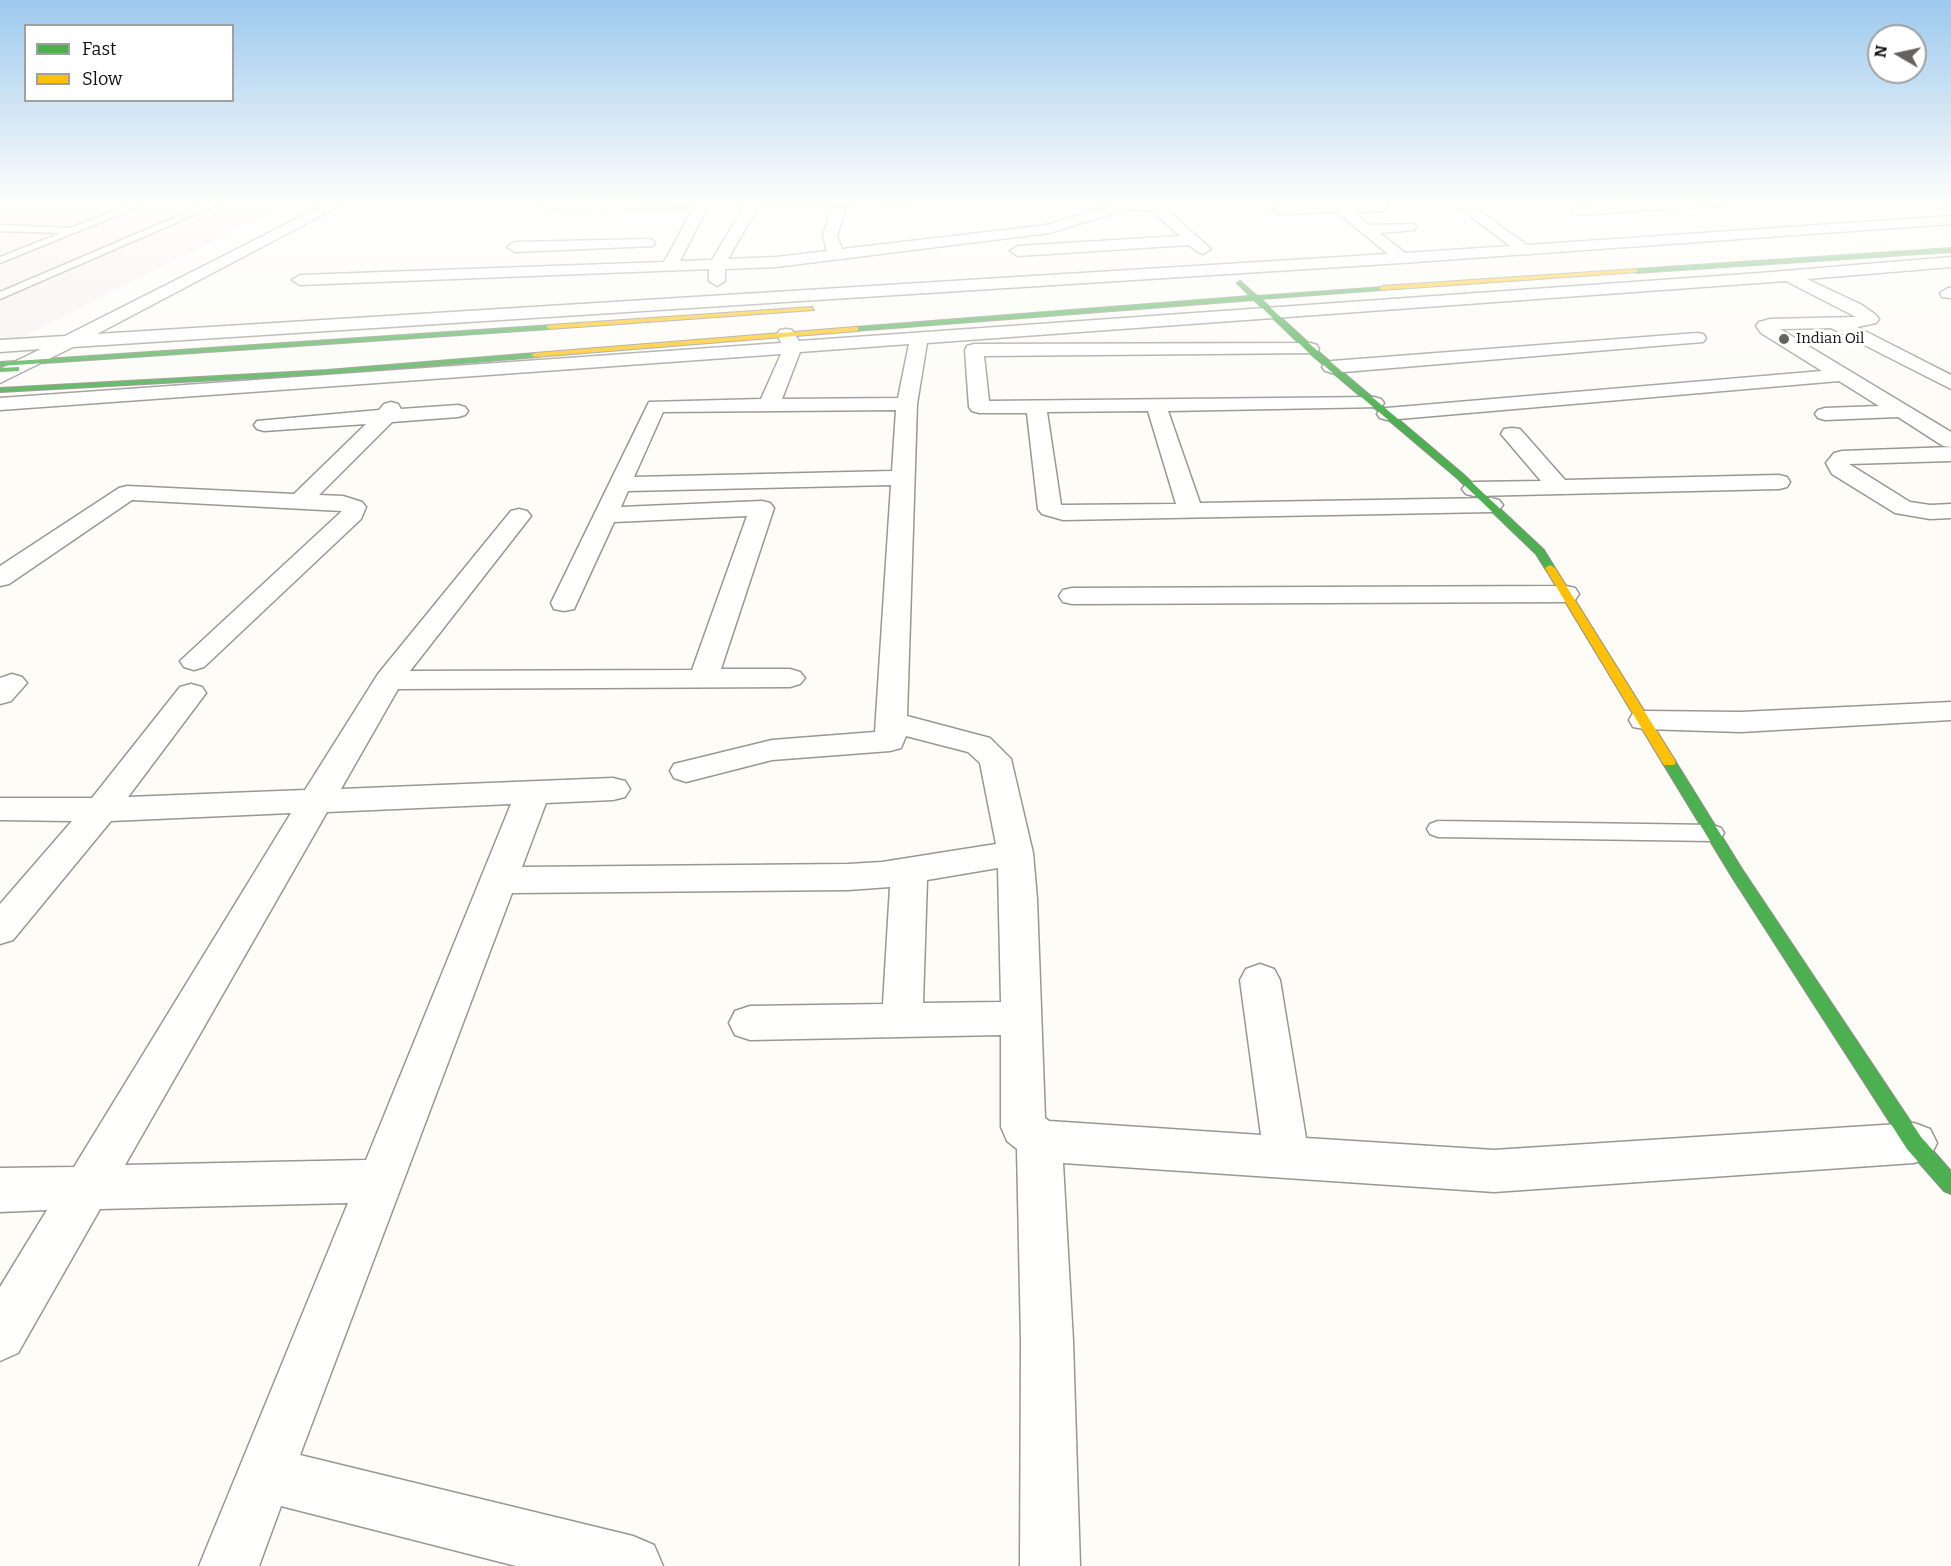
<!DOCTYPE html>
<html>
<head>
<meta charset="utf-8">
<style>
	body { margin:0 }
	#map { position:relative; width:1951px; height:1566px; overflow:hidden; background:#fdfcf7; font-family:Bitter,serif }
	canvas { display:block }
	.legend { position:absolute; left:24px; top:24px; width:210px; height:78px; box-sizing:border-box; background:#fff; border:2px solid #a0a0a0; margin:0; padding:8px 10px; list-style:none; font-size:18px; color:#111 }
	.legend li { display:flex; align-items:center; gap:12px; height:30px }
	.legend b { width:30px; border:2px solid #a0a0a0 }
	.north { position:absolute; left:1867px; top:24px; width:60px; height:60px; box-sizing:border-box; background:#fff; border:2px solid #a0a0a0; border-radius:50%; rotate:279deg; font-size:16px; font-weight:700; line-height:24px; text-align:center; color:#111 }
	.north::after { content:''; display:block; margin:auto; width:21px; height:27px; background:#646362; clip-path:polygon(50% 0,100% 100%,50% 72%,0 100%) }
</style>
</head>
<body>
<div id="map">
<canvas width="1951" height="1566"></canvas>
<ul class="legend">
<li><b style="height:8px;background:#4caf50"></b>Fast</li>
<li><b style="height:8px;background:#ffc107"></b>Slow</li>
</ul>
<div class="north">N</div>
</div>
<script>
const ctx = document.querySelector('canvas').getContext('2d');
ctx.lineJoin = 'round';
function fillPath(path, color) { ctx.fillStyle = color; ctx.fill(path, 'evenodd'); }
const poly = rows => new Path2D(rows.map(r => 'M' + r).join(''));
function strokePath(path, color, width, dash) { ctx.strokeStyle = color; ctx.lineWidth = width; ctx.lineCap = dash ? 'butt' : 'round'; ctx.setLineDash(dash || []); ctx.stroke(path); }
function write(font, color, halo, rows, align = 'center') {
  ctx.font = font + ' Bitter,serif'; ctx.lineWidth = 6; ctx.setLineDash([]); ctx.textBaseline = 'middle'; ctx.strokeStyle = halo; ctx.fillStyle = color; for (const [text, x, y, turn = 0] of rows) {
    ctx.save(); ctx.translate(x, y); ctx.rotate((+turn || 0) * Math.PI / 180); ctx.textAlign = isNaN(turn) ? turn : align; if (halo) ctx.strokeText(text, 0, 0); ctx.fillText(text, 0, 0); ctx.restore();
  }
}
fillPath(poly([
	[0,200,297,200,0,348]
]), '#f5f0f3');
const lane = poly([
	[142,200,155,200,0,263,0,257,61,233,0,231,0,225,71,228,142,200],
	[216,200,228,200,0,299,0,292,216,200],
	[1438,821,1713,825,1721,828,1724,833,1721,838,1713,841,1438,837,1430,834,1427,829,1430,824,1438,821]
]);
const street = poly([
	[334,200,351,200,97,334,1388,254,1337,212,1279,214,1272,210,1279,206,1328,204,1329,200,1339,200,1344,204,1387,204,1389,207,1382,211,1354,212,1369,225,1414,224,1416,227,1414,230,1380,233,1405,253,1510,246,1449,200,1464,200,1527,245,1951,216,1951,224,1402,263,73,347,0,383,0,369,41,349,0,352,0,340,65,336,334,200],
	[542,200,716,200,709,204,680,261,712,260,748,200,1093,200,1087,204,759,205,728,259,776,257,827,251,823,236,831,210,838,206,845,210,837,236,842,249,1047,225,1115,204,1111,200,1161,204,1211,249,1203,254,1198,252,1189,245,1018,256,1010,251,1018,246,1180,236,1152,211,1128,209,1049,233,776,267,725,269,725,281,717,286,709,281,709,269,300,285,292,280,300,275,664,262,694,207,544,208,537,204,542,200],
	[1671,200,1741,200,1735,204,1579,215,1572,211,1579,207,1671,200],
	[648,239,653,240,655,243,653,246,515,252,507,247,515,242,648,239],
	[1951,257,1951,267,1807,279,1862,305,1876,315,1879,319,1876,323,1857,327,1951,375,1951,389,1831,328,1780,329,1951,432,1951,461,1849,464,1910,502,1930,505,1951,504,1951,518,1930,519,1895,513,1832,474,1826,463,1834,453,1842,451,1951,447,1943,446,1898,417,1825,420,1818,418,1815,414,1818,410,1825,408,1879,406,1839,381,1387,420,1380,418,1377,414,1380,410,1387,408,1822,371,1761,333,1756,326,1759,322,1770,319,1856,317,1786,281,927,343,917,404,907,716,990,738,1011,759,1033,853,1037,899,1045,1118,1049,1121,1261,1135,1240,980,1246,969,1260,964,1274,969,1280,980,1306,1138,1494,1150,1914,1123,1930,1129,1937,1143,1930,1157,1914,1163,1494,1192,1063,1163,1073,1341,1080,1566,1020,1566,1021,1341,1017,1149,1007,1141,1001,1127,1001,1035,750,1040,735,1035,729,1023,735,1011,750,1006,883,1004,890,887,848,890,512,893,300,1455,633,1536,654,1545,663,1566,516,1566,281,1506,259,1566,199,1566,348,1203,100,1209,18,1353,0,1361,0,1287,47,1210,0,1212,0,1168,74,1167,291,813,111,821,13,940,0,944,0,904,72,821,0,820,0,798,92,798,180,687,191,684,202,687,206,693,128,797,305,790,378,674,511,511,519,509,527,511,531,516,410,671,692,670,747,516,614,522,574,609,564,611,554,609,551,603,649,402,761,399,781,354,0,410,0,398,781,343,777,334,780,330,786,329,792,330,799,341,1760,273,1951,257],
	[909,344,898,398,782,399,800,352,909,344],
	[896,410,892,471,634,477,663,412,896,410],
	[891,485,875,732,772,740,674,764,670,771,674,778,686,782,772,760,890,751,901,748,906,736,968,752,980,763,996,844,882,862,848,864,522,867,546,803,613,800,625,797,630,789,625,781,613,778,341,789,398,689,790,687,800,684,805,678,800,672,790,669,721,669,774,508,770,503,762,501,621,507,628,491,891,485],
	[511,804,366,1160,125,1165,327,812,511,804],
	[998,868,1001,1002,923,1003,927,880,998,868],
	[1948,288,1951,288,1951,298,1942,297,1940,293,1948,288],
	[1697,333,1703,334,1706,338,1703,342,1332,373,1325,371,1322,367,1325,363,1332,361,1697,333],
	[1310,343,1317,345,1319,349,1317,353,984,356,989,401,1374,397,1381,399,1384,403,1381,407,1168,411,1200,503,1491,498,1499,500,1503,505,1499,510,1491,512,1063,520,1042,514,1038,509,1027,413,979,413,972,411,969,407,965,350,967,346,974,344,1310,343],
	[1148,411,1176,504,1061,505,1047,412,1148,411],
	[391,402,398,404,401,409,458,405,465,407,468,411,465,415,458,417,392,422,319,495,343,496,362,502,366,507,361,519,204,667,194,670,184,667,180,661,342,511,132,500,9,584,0,586,0,566,119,488,127,486,294,494,366,424,264,431,257,429,254,425,257,421,379,410,384,404,391,402],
	[1512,428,1520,429,1565,480,1779,475,1787,477,1790,482,1787,487,1779,489,1474,496,1466,494,1462,489,1466,484,1474,482,1541,481,1501,434,1504,429,1512,428],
	[1566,586,1575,588,1579,594,1575,600,1566,602,1072,604,1063,602,1059,596,1063,590,1072,588,1566,586],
	[12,674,22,677,27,683,11,701,0,704,0,678,12,674],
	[1951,702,1951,720,1741,732,1644,729,1633,727,1629,720,1633,713,1644,711,1741,712,1951,702]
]);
const fast = poly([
	[1951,248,1951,252,1636,273,1633,271,1636,269,1951,248],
	[1240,281,1257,296,1384,287,1382,290,1261,299,1313,347,1463,474,1544,550,1555,568,1554,570,1546,570,1536,554,1457,478,1307,351,1254,300,855,331,851,329,855,327,1250,296,1237,283,1240,281],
	[553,325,554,327,550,329,0,366,0,362,553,325],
	[535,353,539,355,538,357,327,374,0,392,0,388,327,370,535,353],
	[19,367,19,371,0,372,0,368,19,367],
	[1669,758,1674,759,1742,869,1921,1137,1951,1171,1951,1194,1944,1191,1907,1149,1732,877,1662,762,1669,758]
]);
const slow = poly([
	[1636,269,1638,272,1382,290,1379,288,1382,286,1636,269],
	[812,307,814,310,550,329,546,327,550,325,812,307],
	[855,327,858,327,858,331,535,357,531,355,535,353,855,327],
	[1550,565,1555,568,1676,762,1674,765,1664,765,1662,762,1545,568,1550,565]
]);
strokePath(lane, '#979795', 3);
strokePath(street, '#979795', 3);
strokePath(fast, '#8e8d8b', 2);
strokePath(slow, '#8e8d8b', 2);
fillPath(lane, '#fffffe');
fillPath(street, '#fffffe');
fillPath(fast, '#4caf50');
fillPath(slow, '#ffc107');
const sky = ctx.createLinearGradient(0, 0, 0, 420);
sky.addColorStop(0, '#9dc9ee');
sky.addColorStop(0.48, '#fefefb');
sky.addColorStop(1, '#fefefb00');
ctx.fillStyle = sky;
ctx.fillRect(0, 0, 1951, 420);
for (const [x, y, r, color] of [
	[1784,339,6,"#646362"]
]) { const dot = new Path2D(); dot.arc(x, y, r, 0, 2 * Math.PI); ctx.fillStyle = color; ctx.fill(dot); strokePath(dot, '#fff', 2); }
write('15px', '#111', '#fff', [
	["Indian Oil",1796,339]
], 'left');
</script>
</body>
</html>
